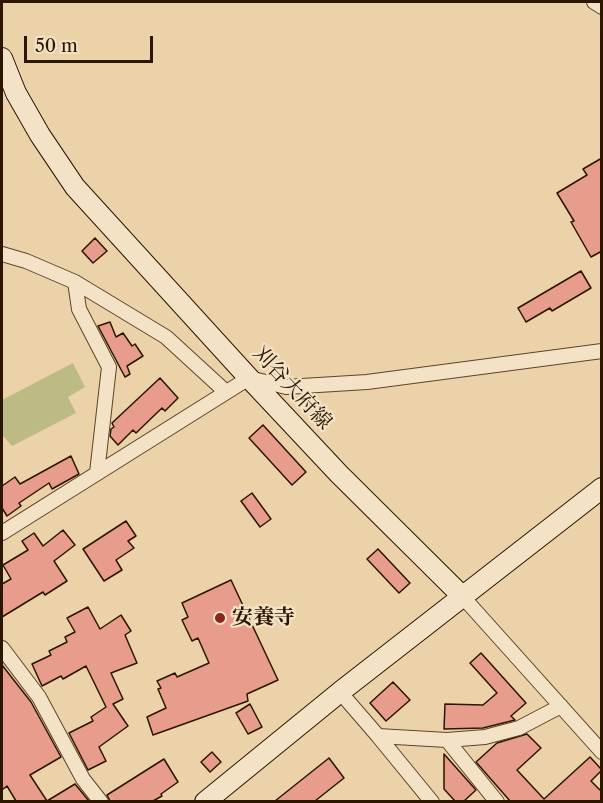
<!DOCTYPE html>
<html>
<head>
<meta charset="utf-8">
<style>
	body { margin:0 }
	#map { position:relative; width:603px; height:803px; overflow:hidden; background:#ecd2a8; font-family:"Libre Caslon Text",serif }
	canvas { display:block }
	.frame { position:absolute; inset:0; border:3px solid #2c1600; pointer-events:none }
	.scale { position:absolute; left:24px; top:36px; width:129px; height:27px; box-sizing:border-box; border:3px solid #2c1600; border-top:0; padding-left:8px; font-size:18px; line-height:21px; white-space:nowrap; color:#2c1600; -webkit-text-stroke:4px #f3e2c6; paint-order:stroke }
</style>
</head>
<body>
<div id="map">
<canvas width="603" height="803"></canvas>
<div class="frame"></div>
<div class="scale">50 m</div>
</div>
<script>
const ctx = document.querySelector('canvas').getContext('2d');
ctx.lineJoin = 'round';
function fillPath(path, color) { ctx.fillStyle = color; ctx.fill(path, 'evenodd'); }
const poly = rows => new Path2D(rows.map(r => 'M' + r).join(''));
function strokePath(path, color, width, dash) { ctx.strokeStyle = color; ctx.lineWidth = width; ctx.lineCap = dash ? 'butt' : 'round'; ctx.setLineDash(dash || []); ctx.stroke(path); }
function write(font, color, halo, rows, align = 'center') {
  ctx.font = font + ' "Libre Caslon Text","Noto Serif JP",serif'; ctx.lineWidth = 4.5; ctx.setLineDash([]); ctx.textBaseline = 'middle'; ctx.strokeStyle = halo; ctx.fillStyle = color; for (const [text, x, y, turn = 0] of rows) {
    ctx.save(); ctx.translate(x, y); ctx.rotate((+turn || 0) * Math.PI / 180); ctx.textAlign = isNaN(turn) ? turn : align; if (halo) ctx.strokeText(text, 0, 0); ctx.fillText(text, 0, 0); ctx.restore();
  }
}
fillPath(poly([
	[73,363,85,387,68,397,76,413,12,446,2,435,2,400]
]), '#bcbb84');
const building = poly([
	[602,158,602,251,591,257,571,222,574,221,557,193,587,175,583,169,602,158],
	[95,238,107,251,93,263,82,251,95,238],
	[581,271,591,288,552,311,550,308,526,322,518,308,581,271],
	[110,322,116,337,123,333,132,346,135,344,143,356,127,366,130,374,125,377,98,326,110,322],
	[160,378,178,398,165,411,162,408,136,433,133,430,118,445,110,436,111,429,114,427,112,423,160,378],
	[263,425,306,472,292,485,249,438,263,425],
	[71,456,79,474,52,489,49,483,19,503,21,506,7,516,2,508,2,486,15,477,20,484,71,456],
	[252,493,271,519,260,527,241,501,252,493],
	[126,521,136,536,128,541,134,548,116,560,122,570,104,581,83,549,126,521],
	[63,530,75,545,54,561,67,581,45,595,43,592,2,617,2,584,11,579,3,565,28,550,22,541,34,533,43,546,63,530],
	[378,549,410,583,399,593,367,559,378,549],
	[231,580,278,680,247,694,248,701,153,735,147,717,166,708,158,689,161,688,157,681,175,673,177,677,209,663,198,638,192,641,182,620,188,617,182,603,231,580],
	[88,607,100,629,121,615,131,631,125,635,137,663,111,673,123,699,113,704,128,726,99,747,106,761,88,770,69,733,93,721,91,717,106,707,86,666,63,679,61,676,42,686,32,664,51,655,49,651,67,642,65,637,75,632,67,618,88,607],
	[481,653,526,703,511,716,515,720,483,728,444,729,445,704,483,705,497,693,470,663,481,653],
	[2,665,31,702,61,757,30,775,47,801,75,784,89,801,16,801,7,786,2,790,2,665],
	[393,682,410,700,386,721,370,703,393,682],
	[250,704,262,727,248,734,236,713,250,704],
	[527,734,541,748,517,770,544,799,590,757,602,770,591,781,602,792,602,801,510,801,476,762,497,743,527,734],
	[212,752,221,762,210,772,201,762,212,752],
	[444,754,476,790,464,801,455,801,444,789,444,754],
	[329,758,344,778,315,801,275,801,329,758],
	[164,759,178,782,161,794,162,796,153,801,110,801,107,795,164,759]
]);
fillPath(building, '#e79c8c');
strokePath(building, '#2c1600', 1.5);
const street = poly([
	[594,2,602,7],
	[2,254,26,261,75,282,166,337,226,392],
	[75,282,79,309,109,367,97,473],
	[2,533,249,378,286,387,367,382,602,351],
	[462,596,602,752],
	[2,648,39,697,83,779,101,802],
	[340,692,378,736,447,740,485,737,519,728,561,706],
	[378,736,432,802],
	[447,740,497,802]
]);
const secondary = poly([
	[2,58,16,93,40,135,75,187,249,378,339,474,462,596],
	[205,802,340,692,602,488]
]);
strokePath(street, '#5c452a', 16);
strokePath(secondary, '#2c1600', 22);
strokePath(street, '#f3e2c6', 14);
strokePath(secondary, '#f3e2c6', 20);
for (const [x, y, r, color] of [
	[220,618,6,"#8f2418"]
]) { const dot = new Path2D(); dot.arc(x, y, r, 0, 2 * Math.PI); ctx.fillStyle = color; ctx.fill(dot); strokePath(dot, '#f3e2c6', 2); }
write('21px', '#2c1600', '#f3e2c6', [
	["刈谷大府線",292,388,47]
]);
write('bold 21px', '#2c1600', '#f3e2c6', [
	["安養寺",232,618]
], 'left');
</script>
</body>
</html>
